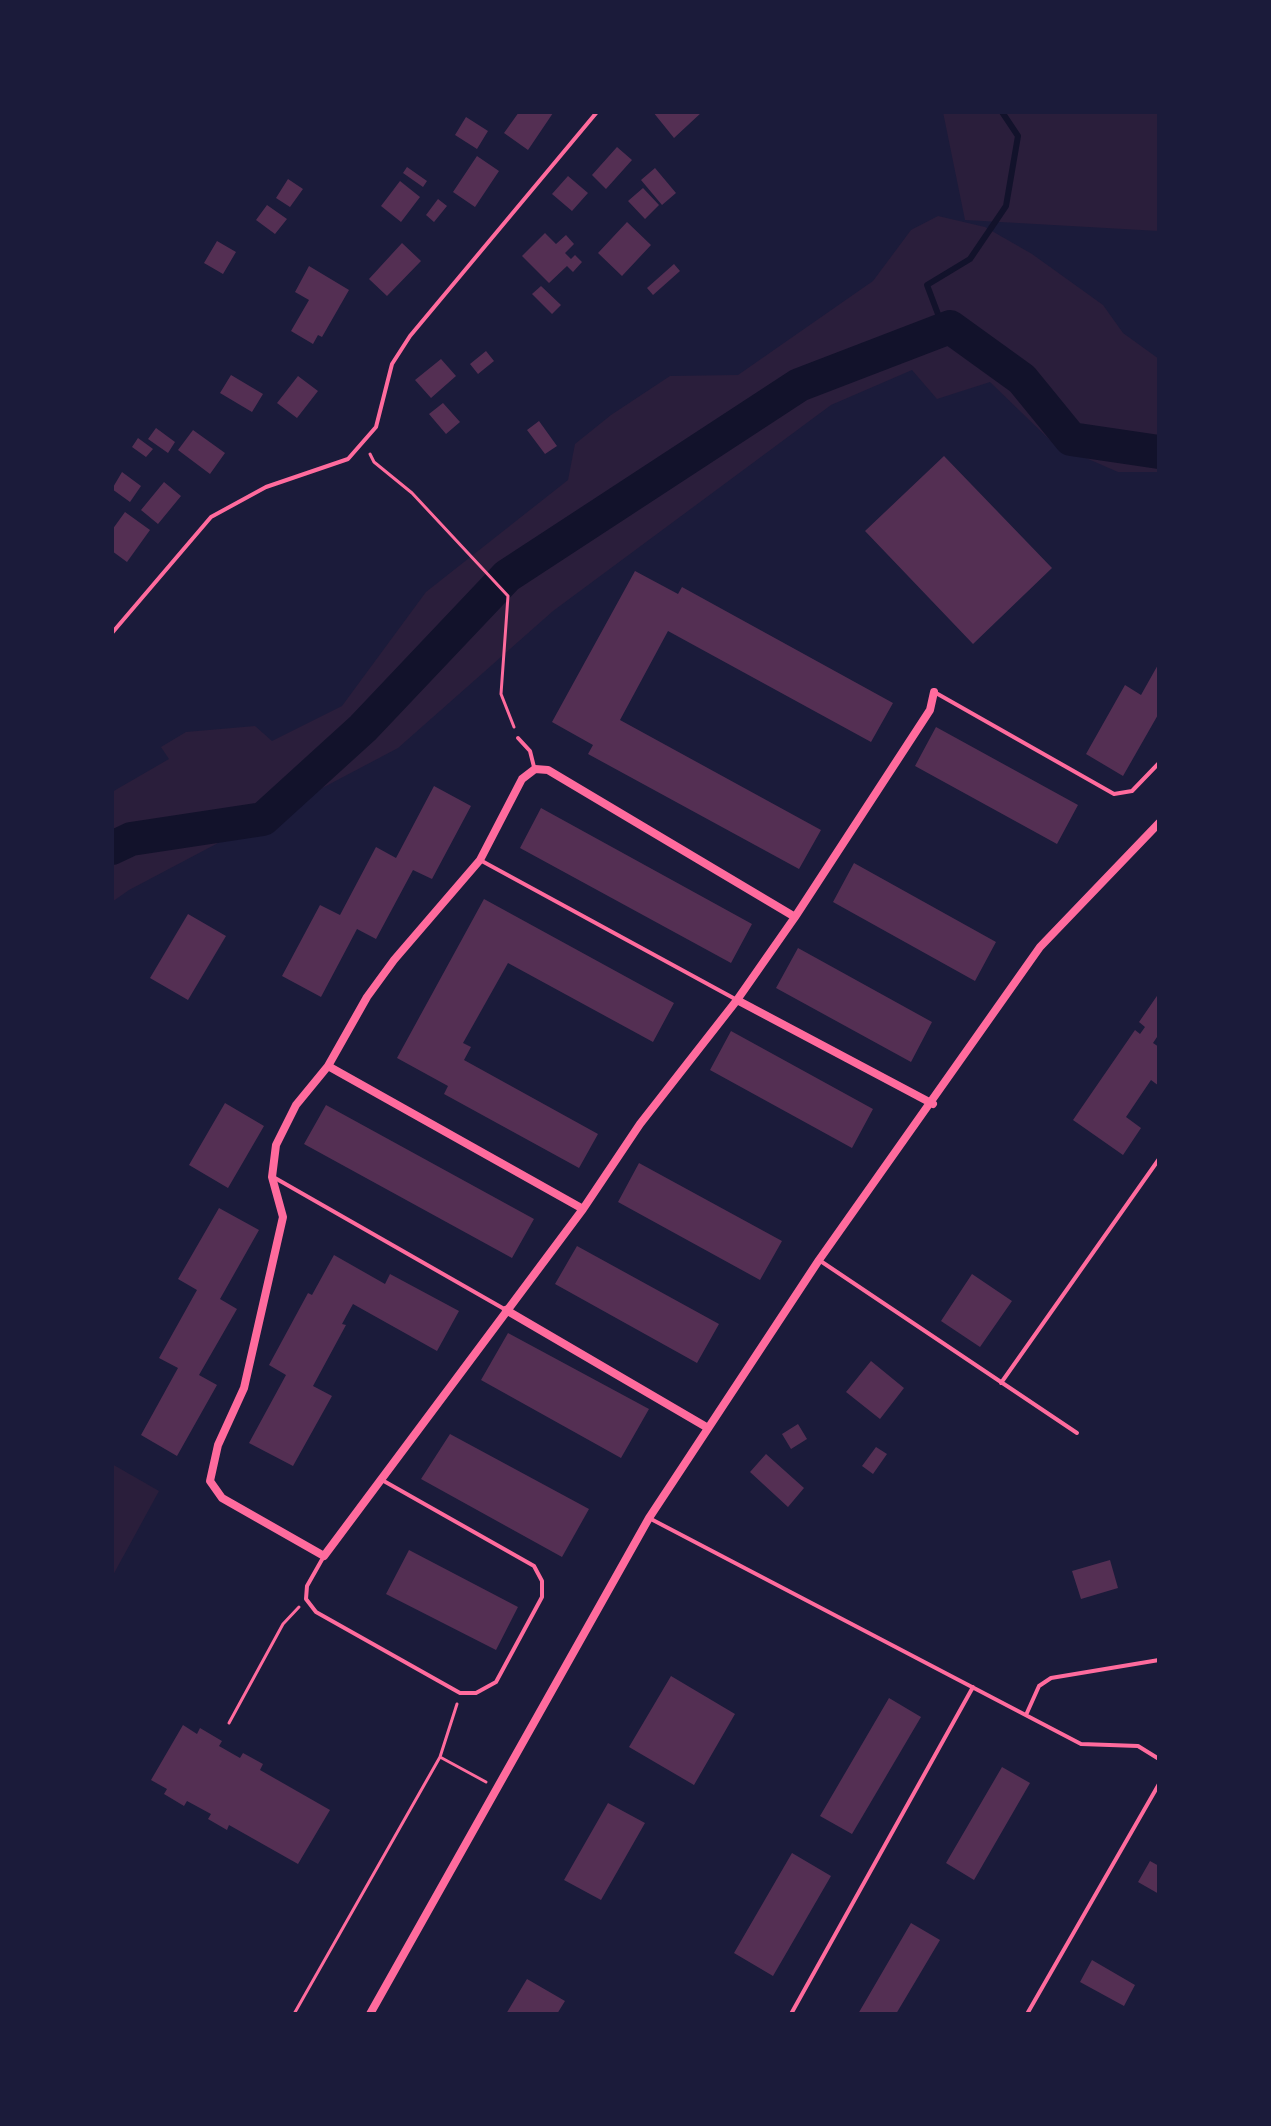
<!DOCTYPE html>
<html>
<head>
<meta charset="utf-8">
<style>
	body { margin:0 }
	#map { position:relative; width:1271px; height:2126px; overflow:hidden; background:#1b1b3a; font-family:"IBM Plex Sans",sans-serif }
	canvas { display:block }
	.frame { position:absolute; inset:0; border:114px solid #1b1b3a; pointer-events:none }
</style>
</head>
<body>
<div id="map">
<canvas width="1271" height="2126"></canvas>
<div class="frame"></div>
</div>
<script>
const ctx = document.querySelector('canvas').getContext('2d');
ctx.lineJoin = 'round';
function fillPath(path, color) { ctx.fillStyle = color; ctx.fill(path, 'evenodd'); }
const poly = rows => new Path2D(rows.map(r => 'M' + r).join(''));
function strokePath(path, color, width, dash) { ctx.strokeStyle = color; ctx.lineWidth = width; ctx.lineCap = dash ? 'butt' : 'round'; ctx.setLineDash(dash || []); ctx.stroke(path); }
fillPath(poly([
	[943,112,1159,112,1159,231,965,220],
	[938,216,985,227,1032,254,1103,305,1123,333,1159,359,1159,472,1118,472,1054,444,990,382,937,399,912,370,831,405,553,611,398,748,129,890,112,902,112,792,169,759,161,747,186,732,255,726,272,741,342,706,426,592,568,480,575,444,611,415,670,376,738,375,873,281,911,230],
	[112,1464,159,1491,112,1577]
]), '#2a1e3b');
strokePath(poly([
	[944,330,927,285,970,259,1006,206,1018,136,1002,112]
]), '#12122b', 6);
strokePath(poly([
	[112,848,131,839,263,819,363,728,507,576,799,385,950,327,1022,379,1071,439,1159,452]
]), '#12122b', 34);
fillPath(poly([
	[519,112,553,113,528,150,504,133],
	[653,112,702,112,674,138],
	[466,117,488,131,477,149,455,135],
	[617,147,632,160,606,189,592,175],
	[477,156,499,171,475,207,453,192],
	[407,167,427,181,423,187,403,173],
	[655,168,676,193,662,205,641,180],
	[568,176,588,193,572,211,552,194],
	[288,179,303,189,290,207,276,198],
	[400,181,420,197,401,222,381,206],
	[643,188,659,205,645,219,628,201],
	[438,199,447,206,434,222,426,215],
	[267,205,287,219,275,234,256,220],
	[627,222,651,245,622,276,598,253],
	[545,233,556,244,566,235,574,244,565,253,571,259,575,255,582,262,573,272,567,266,549,283,522,256],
	[217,241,236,252,223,274,204,263],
	[402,243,421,261,387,296,369,279],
	[674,264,680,271,653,295,647,288],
	[309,266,349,290,322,337,318,335,313,344,291,331,309,300,295,292],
	[541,286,561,305,552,314,532,294],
	[486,351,494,361,478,374,470,364],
	[441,359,456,376,431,398,415,380],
	[231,375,263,394,252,412,220,393],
	[298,376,318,391,297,418,277,403],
	[443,403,460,422,446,434,429,414],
	[539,421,557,446,545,454,527,430],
	[156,428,175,442,168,453,148,439],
	[193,430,225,453,210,474,178,450],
	[138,438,153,449,146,457,132,447],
	[944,456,1052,568,973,644,865,531],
	[122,472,141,486,130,502,112,489],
	[164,482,181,496,158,524,141,510],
	[125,512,150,530,127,562,112,551,112,530],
	[635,571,678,594,682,587,893,703,871,742,668,631,620,720,821,830,799,869,588,754,593,745,552,722],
	[1159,663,1159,713,1123,776,1086,754,1125,685,1141,695],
	[936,727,1078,805,1057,844,915,766],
	[434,786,471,806,432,879,413,870,376,939,357,929,321,997,282,976,320,905,340,915,376,847,396,858],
	[541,808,752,924,731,963,520,848],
	[854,863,996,942,975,981,833,902],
	[484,899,674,1003,653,1042,508,963,463,1043,471,1047,464,1060,598,1134,579,1168,444,1094,448,1086,397,1058],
	[188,914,226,936,188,1000,150,978],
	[798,948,932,1022,911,1062,776,988],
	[1159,993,1159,1034,1153,1043,1159,1047,1159,1086,1151,1080,1126,1117,1141,1128,1123,1155,1073,1120,1135,1030,1140,1034,1145,1027,1139,1022],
	[731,1031,873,1109,852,1148,710,1070],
	[225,1103,264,1126,228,1188,189,1165],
	[326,1105,534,1219,512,1258,304,1144],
	[639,1163,782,1241,760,1280,618,1202],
	[219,1208,259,1230,220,1299,237,1309,199,1375,217,1385,177,1456,141,1435,178,1368,159,1358,197,1290,178,1279],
	[577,1246,719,1324,697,1363,555,1284],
	[334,1255,385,1284,390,1274,459,1311,437,1351,353,1304,342,1324,346,1325,313,1386,332,1396,293,1466,249,1443,286,1375,269,1365,308,1293,312,1295],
	[972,1274,1012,1301,980,1347,941,1321],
	[508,1333,649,1409,621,1458,481,1380],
	[871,1361,904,1388,880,1419,846,1392],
	[798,1424,807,1439,791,1449,782,1434],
	[450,1434,589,1509,562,1557,421,1479],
	[876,1447,887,1454,873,1474,862,1466],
	[766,1454,804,1488,788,1507,750,1472],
	[409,1550,518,1607,496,1650,386,1594],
	[1110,1560,1118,1588,1081,1599,1072,1571],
	[671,1676,735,1714,694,1785,629,1747],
	[889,1698,921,1717,852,1834,820,1816],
	[183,1725,197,1734,200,1728,222,1741,219,1746,240,1758,243,1753,263,1764,260,1770,330,1810,298,1864,229,1825,227,1830,208,1819,211,1814,187,1801,184,1806,164,1794,167,1789,151,1780],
	[1002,1767,1030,1783,974,1880,946,1863],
	[608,1803,645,1823,601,1900,564,1880],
	[792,1853,831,1876,773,1976,734,1953],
	[1150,1861,1159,1866,1159,1894,1138,1882],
	[911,1923,940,1940,896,2014,858,2014],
	[1092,1960,1135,1985,1124,2006,1080,1982],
	[527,1979,565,2001,557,2014,506,2014]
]), '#542f53');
strokePath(poly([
	[370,454,374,462,412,493,508,596,501,694,514,727],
	[229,1723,283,1624,299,1607],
	[440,1757,486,1782],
	[294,2014,440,1757,457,1704]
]), '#ff6b9d', 3);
strokePath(poly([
	[112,633,211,517,266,487,348,459,376,427,392,364,410,336,597,112],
	[936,693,1114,794,1132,791,1159,763],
	[518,738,530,751,534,767],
	[480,860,737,1000],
	[275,1178,506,1310],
	[819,1260,1077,1433],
	[1001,1383,1159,1159],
	[649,1518,1081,1744,1138,1746,1159,1759],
	[324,1556,307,1586,306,1599,316,1612,460,1693,476,1693,496,1682,542,1597,542,1581,534,1566,382,1480],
	[1026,1715,1039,1686,1051,1678,1159,1660],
	[791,2014,973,1687],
	[1027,2014,1159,1784]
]), '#ff6b9d', 4);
strokePath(poly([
	[737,1000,933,1104],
	[328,1066,296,1105,276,1145,272,1177,283,1217,244,1388,218,1445,210,1481,222,1498,324,1556,583,1209,640,1124,737,1000,795,917,930,710,934,692],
	[583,1209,328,1066,367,997,394,960,480,860,522,779,535,769,548,770,795,917],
	[506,1310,708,1428],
	[370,2014,649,1518,819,1260,1040,947,1159,823]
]), '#ff6b9d', 8);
</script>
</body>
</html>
